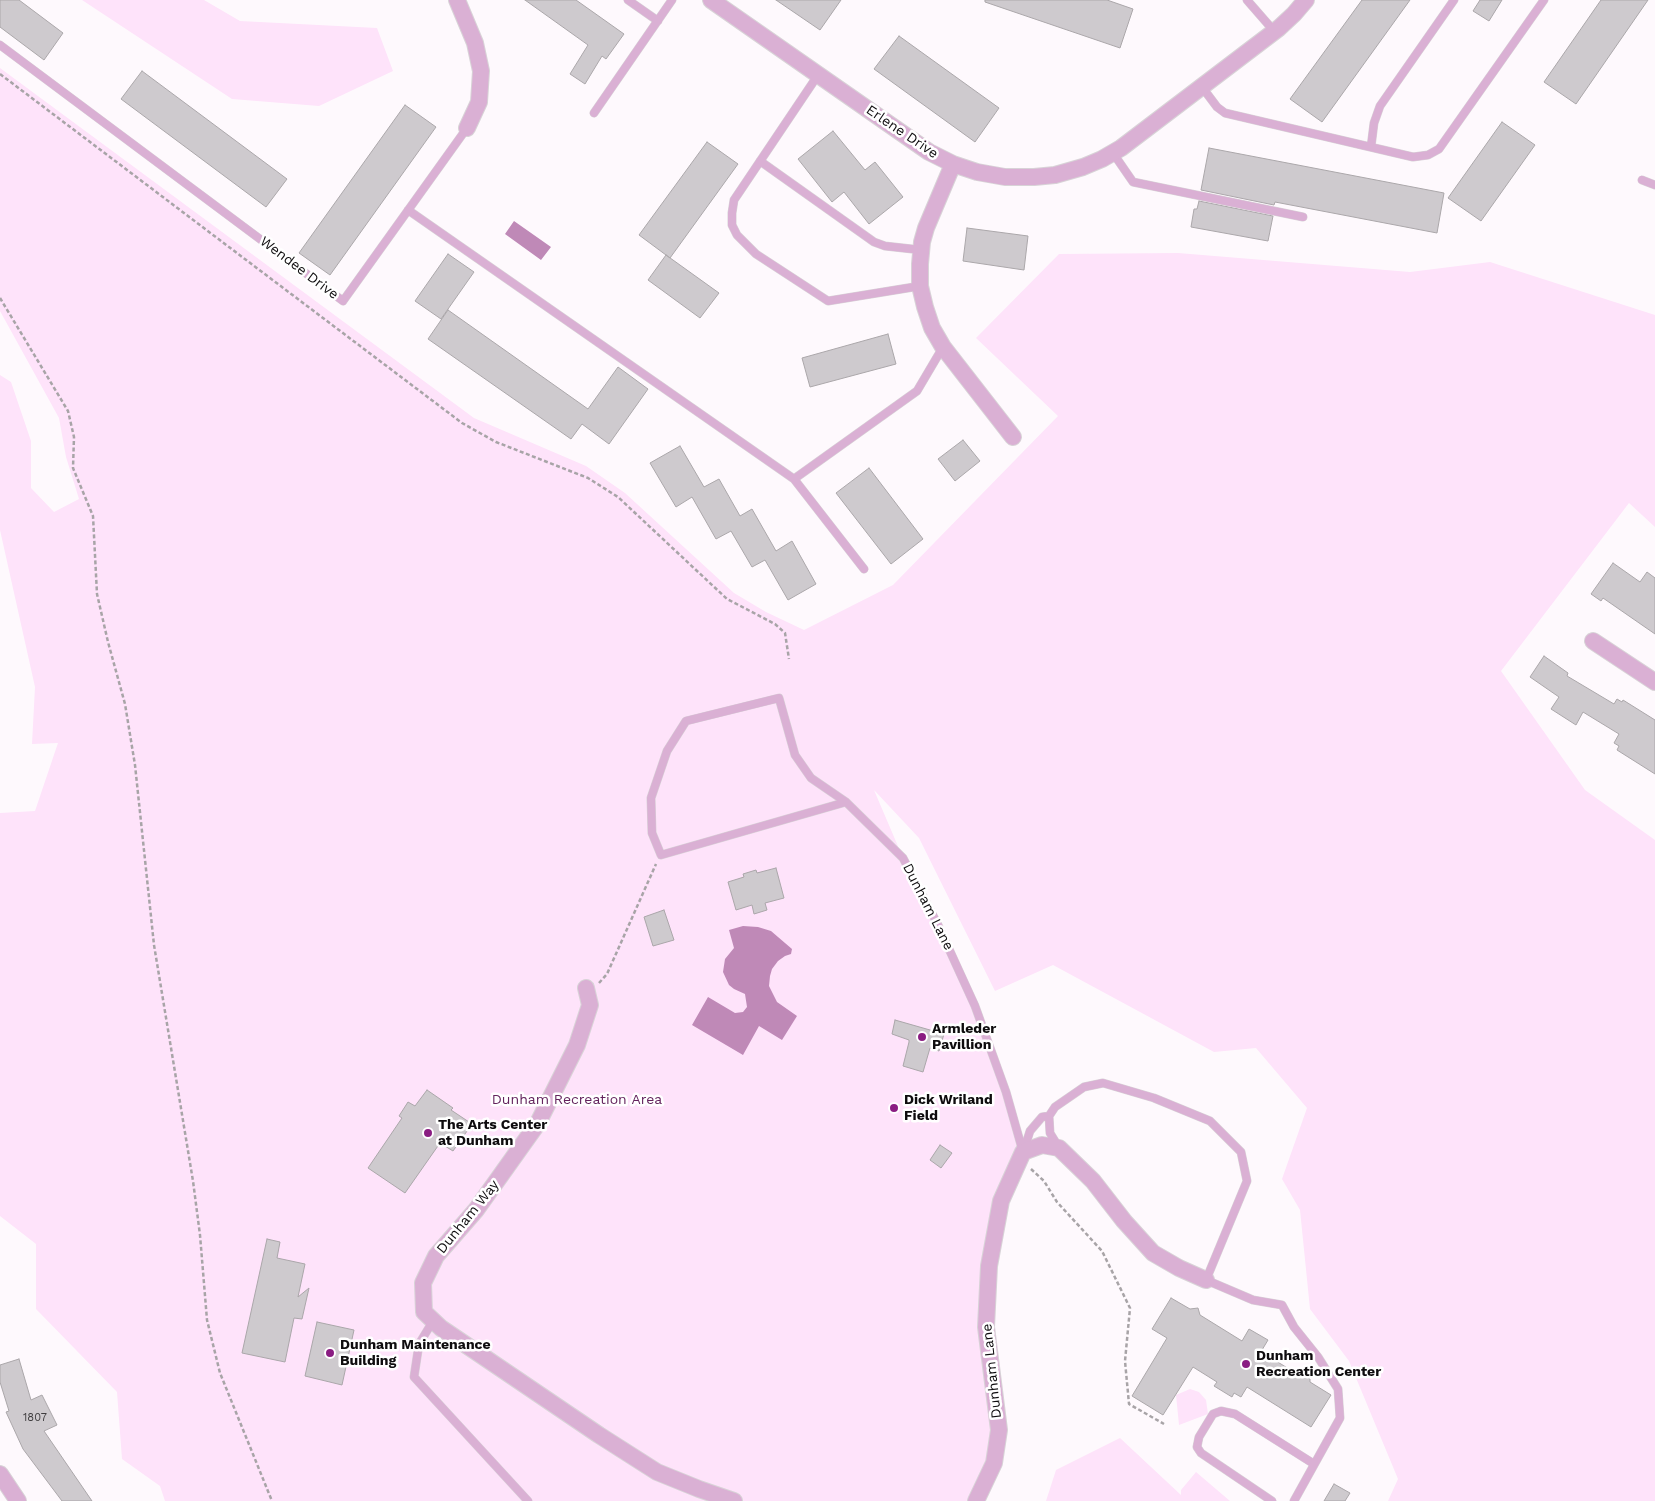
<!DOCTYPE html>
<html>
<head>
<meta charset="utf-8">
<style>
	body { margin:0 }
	canvas { display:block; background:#fef9fd }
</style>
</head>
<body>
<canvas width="1655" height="1501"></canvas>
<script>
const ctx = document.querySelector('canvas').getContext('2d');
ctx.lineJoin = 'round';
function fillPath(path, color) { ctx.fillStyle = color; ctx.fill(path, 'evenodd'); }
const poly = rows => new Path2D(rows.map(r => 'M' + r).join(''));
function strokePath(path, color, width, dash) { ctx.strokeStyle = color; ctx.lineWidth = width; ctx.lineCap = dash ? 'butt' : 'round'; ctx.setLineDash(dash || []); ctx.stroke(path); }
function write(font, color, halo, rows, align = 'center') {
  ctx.font = font + ' "Work Sans",sans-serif'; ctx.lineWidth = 5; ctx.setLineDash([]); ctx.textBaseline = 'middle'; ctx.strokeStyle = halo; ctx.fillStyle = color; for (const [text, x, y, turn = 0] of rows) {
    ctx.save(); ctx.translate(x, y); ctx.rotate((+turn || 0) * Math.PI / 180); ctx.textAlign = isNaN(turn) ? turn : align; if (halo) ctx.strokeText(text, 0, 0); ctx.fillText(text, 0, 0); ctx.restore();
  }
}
fillPath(poly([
	[82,0,204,0,240,21,377,28,393,71,319,106,232,99],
	[0,68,474,418,586,466,625,493,734,593,766,612,804,630,893,585,1058,416,976,338,1059,254,1178,253,1410,272,1490,262,1655,315,1655,527,1629,503,1501,671,1585,790,1655,840,1655,1501,1388,1501,1398,1479,1349,1361,1310,1309,1300,1210,1282,1179,1307,1108,1256,1048,1214,1052,1053,965,995,991,919,838,874,790,903,858,975,1006,1023,1152,989,1266,999,1430,976,1501,165,1501,160,1486,122,1459,117,1392,36,1309,36,1244,0,1216,0,813,35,811,58,743,32,744,35,687,0,530,0,375,11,382,31,441,31,488,54,512,79,499,66,457,59,418,0,311],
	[1190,1389,1199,1392,1206,1400,1208,1414,1179,1425,1176,1395],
	[1120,1438,1181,1495,1181,1490,1196,1472,1230,1501,1046,1501,1056,1470]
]), '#fee3fa');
fillPath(poly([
	[514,221,551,247,541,260,505,234],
	[743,926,758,927,771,931,792,949,791,954,785,956,778,961,772,969,770,976,769,986,777,1002,797,1016,782,1040,759,1026,743,1055,692,1025,708,997,735,1013,743,1012,747,1007,745,994,734,989,729,985,723,972,725,959,734,948,729,930]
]), '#bf89b7');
const building = poly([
	[0,0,19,0,63,33,44,60,0,27,0,0],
	[525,0,576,0,624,34,606,59,602,56,585,84,570,74,588,45,525,0],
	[776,0,841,0,820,30,776,0],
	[985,0,1107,0,1133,9,1120,48,985,2,985,0],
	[1362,0,1410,0,1322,122,1290,99,1362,0],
	[1480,0,1502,0,1489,21,1473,11,1480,0],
	[1601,0,1648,0,1576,104,1544,82,1601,0],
	[899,36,999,108,975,142,874,69,899,36],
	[142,71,287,179,266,207,121,99,142,71],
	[405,105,436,127,330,275,299,253,405,105],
	[1502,122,1535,145,1481,221,1448,198,1502,122],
	[833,131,865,170,875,162,903,197,869,224,844,192,832,202,798,159,833,131],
	[707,142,738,164,670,258,639,235,707,142],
	[1209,148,1444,193,1437,233,1275,202,1274,205,1201,190,1209,148],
	[1199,201,1273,216,1268,241,1191,227,1194,209,1197,209,1199,201],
	[967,228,1028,236,1024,270,963,261,967,228],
	[448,254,474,272,441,319,415,301,448,254],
	[666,255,719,293,700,318,648,280,666,255],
	[448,310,588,409,618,367,648,389,609,444,582,424,571,439,428,339,448,310],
	[888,334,896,364,810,387,802,358,888,334],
	[963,440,980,461,955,481,938,459,963,440],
	[680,446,704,487,719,479,740,516,752,509,776,551,792,541,816,584,788,600,765,560,752,567,731,531,716,539,692,497,676,507,650,463,680,446],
	[869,468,923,539,891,564,836,493,869,468],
	[1613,563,1640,582,1647,572,1655,578,1655,634,1603,598,1601,601,1591,594,1613,563],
	[1544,656,1568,673,1567,676,1614,704,1617,699,1622,702,1623,700,1655,720,1655,774,1617,750,1619,746,1614,743,1619,734,1583,712,1576,725,1551,709,1559,697,1530,677,1544,656],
	[776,868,784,898,765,903,767,910,754,914,752,905,736,910,728,882,744,877,743,874,756,870,757,873,776,868],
	[664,910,674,940,653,946,644,917,664,910],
	[895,1020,944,1034,939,1051,930,1048,923,1072,903,1066,909,1042,909,1040,892,1034,895,1020],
	[427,1090,453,1108,451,1110,472,1124,453,1151,440,1143,405,1193,368,1168,402,1118,399,1116,408,1102,415,1106,427,1090],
	[940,1145,952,1153,941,1168,930,1160,940,1145],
	[267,1239,280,1242,277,1258,305,1264,298,1297,309,1288,302,1319,294,1318,285,1362,242,1353,267,1239],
	[1171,1298,1190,1309,1198,1308,1200,1315,1242,1341,1249,1329,1268,1340,1262,1350,1270,1354,1268,1356,1302,1377,1305,1376,1310,1379,1310,1382,1331,1395,1311,1427,1247,1387,1241,1397,1234,1393,1232,1397,1214,1386,1217,1382,1193,1367,1163,1415,1132,1396,1167,1338,1152,1329,1171,1298],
	[317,1322,354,1330,342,1385,305,1376,317,1322],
	[19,1359,31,1400,42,1395,57,1425,44,1431,92,1501,62,1501,23,1449,6,1412,9,1411,0,1382,0,1365,19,1359],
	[1334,1484,1350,1493,1345,1501,1324,1501,1334,1484]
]);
fillPath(building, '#cecace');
strokePath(building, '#aba7aa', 1);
const service = poly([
	[628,0,658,21],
	[1247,0,1274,31],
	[0,45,343,301,467,128],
	[818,75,734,200,732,213,732,225,737,235,756,254,828,301,920,286],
	[1202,87,1217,107,1225,113,1413,157,1428,155,1439,149,1544,0],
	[594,113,672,0],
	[1371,147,1374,123,1380,106,1454,0],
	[1113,153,1133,182,1303,217],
	[760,161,874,242,885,246,921,250],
	[1642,180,1655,185],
	[408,210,794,479,864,569],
	[794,479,917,391,943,347],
	[846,802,661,855,652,833,651,798,667,751,686,721,779,698,795,755,811,778,846,802,903,858,938,925,975,1006,1006,1092,1023,1152],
	[1058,1146,1050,1133,1049,1116,1055,1107,1084,1087,1103,1083,1154,1098,1210,1121,1241,1152,1247,1181,1206,1280,1253,1300,1282,1305,1294,1327,1318,1357,1338,1389,1340,1418,1294,1501],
	[1024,1150,1030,1131,1042,1117,1049,1116],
	[433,1321,419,1344,414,1377,528,1501],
	[1272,1501,1201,1453,1197,1447,1199,1437,1213,1414,1221,1411,1235,1414,1314,1464]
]);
const minor = poly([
	[457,0,475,43,481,71,479,102,467,128],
	[711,0,929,152,953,164,977,172,1005,177,1034,177,1055,175,1083,167,1102,159,1121,148,1279,28,1294,14,1306,0],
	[953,164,926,228,922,242,920,264,920,286,925,307,932,328,943,347,1013,437],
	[1593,641,1655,682],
	[586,988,590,1005,577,1045,538,1123,476,1210,436,1256,423,1283,424,1312,441,1328,599,1435,657,1472,699,1489,734,1501],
	[0,1474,18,1501],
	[976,1501,994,1463,999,1430,986,1327,989,1266,1001,1201,1023,1152,1042,1145,1059,1148,1093,1181,1124,1221,1153,1253,1179,1268,1206,1280]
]);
strokePath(service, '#d8d3d7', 9);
strokePath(minor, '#d8d3d7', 18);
strokePath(poly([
	[0,74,462,423,496,442,588,478,618,497,727,599,775,624,785,633,789,659],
	[0,298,68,411,74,437,73,468,93,516,97,594,108,642,125,704,135,765,154,945,193,1181,200,1235,207,1320,220,1373,272,1501],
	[599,983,607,974,656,864],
	[1031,1169,1044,1181,1057,1202,1102,1251,1130,1308,1125,1361,1129,1404,1164,1424]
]), '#a8a4a7', 2.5, [4, 2.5]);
strokePath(service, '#dab0d4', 8);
strokePath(minor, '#dab0d4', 16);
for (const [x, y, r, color] of [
	[922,1037,5,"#8a1d82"],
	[894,1108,5,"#8a1d82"],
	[428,1133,5,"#8a1d82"],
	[330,1353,5,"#8a1d82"],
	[1246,1364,5,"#8a1d82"]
]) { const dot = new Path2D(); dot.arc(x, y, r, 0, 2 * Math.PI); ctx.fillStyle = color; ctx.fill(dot); strokePath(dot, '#fff', 2); }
write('11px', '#3e3c3e', null, [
	["1807",35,1418]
]);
write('14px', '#0e0c0e', '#fff', [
	["Erlene Drive",902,132,34],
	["Wendee Drive",299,268,37],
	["Dunham Lane",928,907,63],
	["Dunham Way",468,1217,-51],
	["Dunham Lane",992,1371,-96]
]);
write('bold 14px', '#0e0c0e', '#fff', [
	["Armleder",932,1029],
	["Pavillion",932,1045],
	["Dick Wriland",904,1100],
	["Field",904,1116],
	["The Arts Center",438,1125],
	["at Dunham",438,1141],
	["Dunham Maintenance",340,1345],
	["Building",340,1361],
	["Dunham",1256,1356],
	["Recreation Center",1256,1372]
], 'left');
write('14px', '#63235d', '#fff', [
	["Dunham Recreation Area",577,1100]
]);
</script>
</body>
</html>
